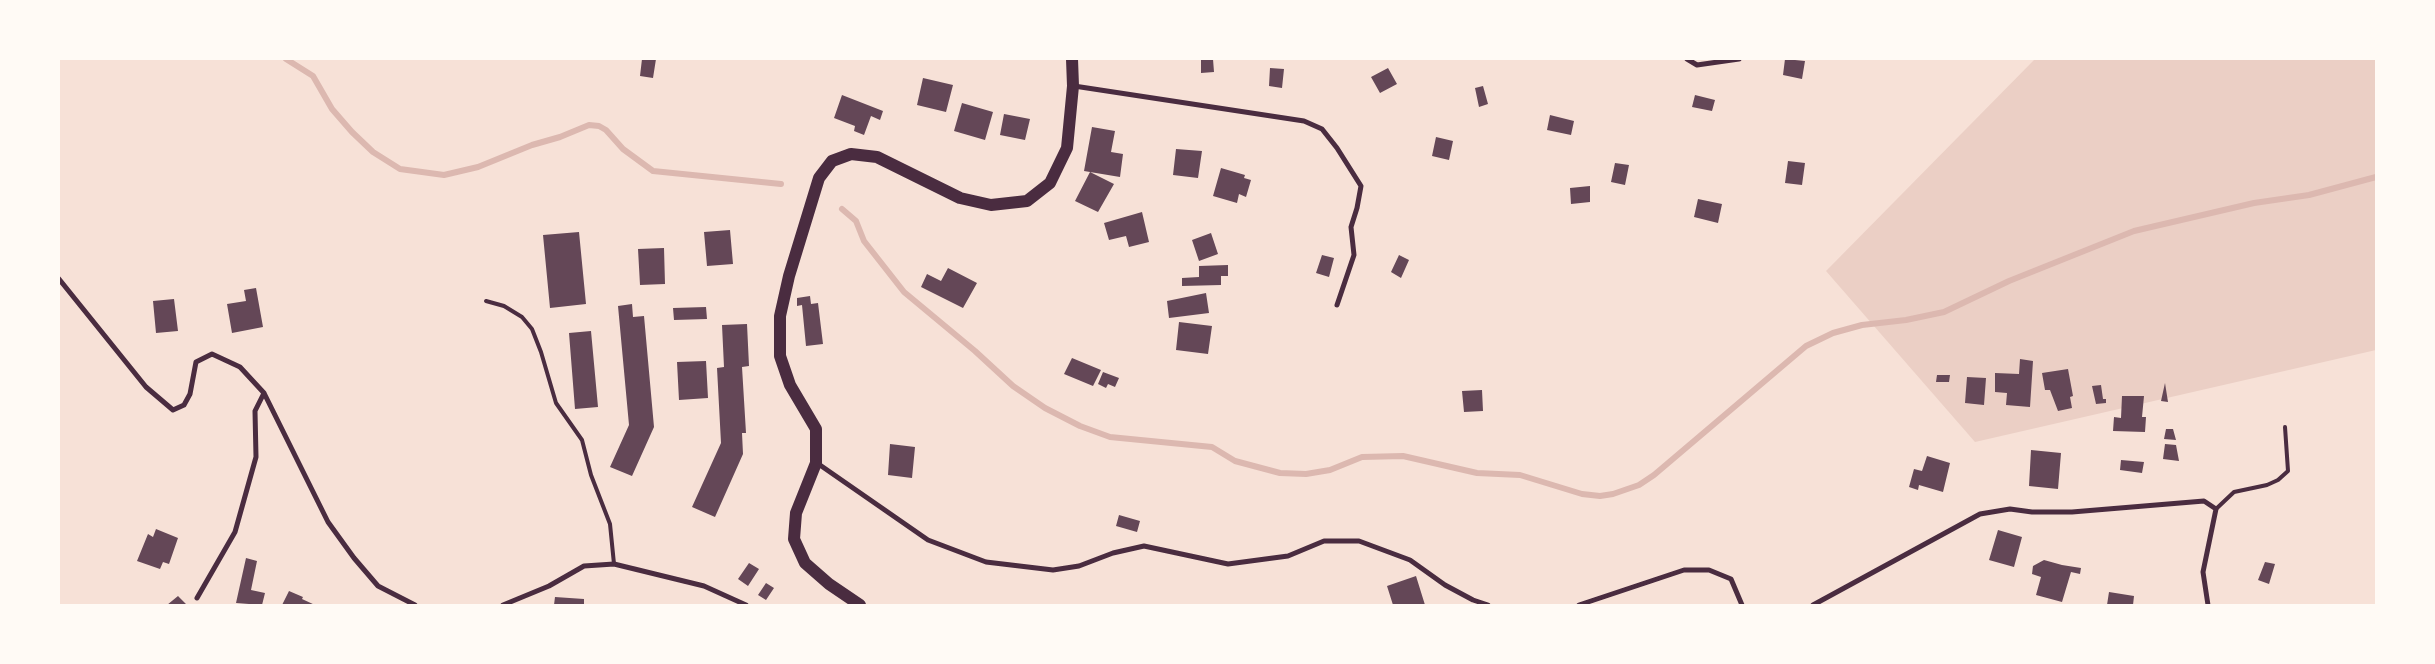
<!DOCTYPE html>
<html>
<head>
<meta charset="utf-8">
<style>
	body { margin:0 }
	#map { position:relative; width:2435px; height:664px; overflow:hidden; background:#f7e1d7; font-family:"Alegreya Sans",sans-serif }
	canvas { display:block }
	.frame { position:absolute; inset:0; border:60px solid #fffaf5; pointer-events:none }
</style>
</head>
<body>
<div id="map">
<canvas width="2435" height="664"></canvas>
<div class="frame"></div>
</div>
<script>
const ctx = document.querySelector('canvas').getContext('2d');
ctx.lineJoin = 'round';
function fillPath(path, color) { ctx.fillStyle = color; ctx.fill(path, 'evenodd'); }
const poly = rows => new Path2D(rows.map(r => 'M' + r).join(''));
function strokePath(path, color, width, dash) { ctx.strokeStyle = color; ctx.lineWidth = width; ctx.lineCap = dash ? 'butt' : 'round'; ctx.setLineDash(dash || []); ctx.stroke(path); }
fillPath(poly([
	[2035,59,2376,59,2376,350,1975,442,1826,271]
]), '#ebcfc5');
strokePath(poly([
	[286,59,313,76,332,109,352,132,373,152,400,169,444,175,478,167,532,145,560,137,589,125,599,126,606,130,623,149,653,171,781,184],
	[842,209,856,221,864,241,904,292,975,351,1013,386,1045,408,1080,426,1110,437,1212,447,1235,461,1280,473,1306,474,1330,470,1362,457,1403,456,1477,473,1520,475,1582,494,1600,496,1613,494,1639,485,1654,475,1806,346,1833,333,1862,325,1906,320,1944,312,2009,281,2134,231,2254,203,2309,195,2376,177]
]), '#dcb8b0', 6);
fillPath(poly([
	[642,59,656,59,653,78,640,76],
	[1213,59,1214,72,1201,73,1201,60],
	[1785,59,1805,61,1802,79,1783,75],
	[1270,68,1284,69,1282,88,1269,86],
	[1388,68,1397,84,1380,93,1371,77],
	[923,78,953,85,946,112,917,105],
	[1483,86,1488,104,1479,107,1475,88],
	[842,95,883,111,880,120,871,116,864,135,854,131,855,126,834,118],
	[1695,95,1715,100,1712,111,1692,107],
	[962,103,993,112,985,140,954,131],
	[1004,114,1030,119,1025,140,1000,135],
	[1550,115,1574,121,1571,135,1547,130],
	[1092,127,1115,131,1111,152,1123,154,1120,177,1084,171],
	[1436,137,1453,141,1449,160,1432,156],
	[1176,149,1202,151,1198,178,1173,175],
	[1788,161,1805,163,1802,185,1785,183],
	[1615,163,1629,165,1625,185,1611,182],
	[1221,168,1245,175,1244,178,1251,180,1246,197,1239,194,1237,203,1213,196],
	[1090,172,1114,184,1098,212,1075,201],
	[1590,186,1590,202,1571,204,1570,188],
	[1698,199,1722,204,1718,223,1694,217],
	[1142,212,1149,242,1129,247,1126,236,1109,240,1104,223],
	[730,230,733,264,707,266,704,232],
	[579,232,586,304,550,308,543,235],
	[1211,233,1218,254,1199,261,1192,240],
	[664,248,665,284,640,285,638,249],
	[1322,255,1334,258,1329,277,1316,273],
	[1399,255,1409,260,1401,278,1391,272],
	[1228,265,1228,276,1221,276,1221,285,1182,286,1182,278,1199,277,1199,266],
	[948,268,977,283,963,308,921,287,927,274,941,281],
	[256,288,263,327,232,333,227,304,246,301,244,290],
	[1206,293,1209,313,1169,318,1167,301],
	[810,296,811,304,818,303,823,344,806,346,802,305,797,306,797,298],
	[174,299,178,331,156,333,153,301],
	[632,304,633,317,644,316,654,427,632,476,610,467,629,425,618,306],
	[706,307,707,319,674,320,673,308],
	[1179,322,1212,326,1208,354,1176,350],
	[747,324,749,366,742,367,746,433,742,433,743,454,715,517,692,507,721,443,717,368,724,367,722,325],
	[591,331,598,407,575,409,569,333],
	[1072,358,1101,370,1093,386,1064,374],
	[2020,359,2033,361,2030,407,2006,405,2007,393,1995,392,1995,373,2019,374],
	[706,361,708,398,679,400,677,362],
	[2068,369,2073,396,2070,397,2072,408,2058,411,2050,390,2045,390,2042,373],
	[1103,372,1119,378,1115,387,1108,384,1106,388,1098,384],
	[1937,375,1950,375,1949,382,1936,382],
	[1967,377,1986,378,1984,405,1965,403],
	[2165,383,2168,402,2161,401],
	[2101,385,2103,399,2106,399,2106,403,2096,404,2092,386],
	[1482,390,1483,411,1464,412,1462,391],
	[2122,396,2144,396,2142,417,2146,417,2145,432,2113,431,2114,417,2121,418],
	[2166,429,2173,429,2176,440,2164,439],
	[890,444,915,447,912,478,888,475],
	[2165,444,2176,445,2179,461,2163,459],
	[2031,450,2061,453,2058,489,2029,486],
	[1927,456,1950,463,1943,492,1919,485,1918,490,1909,487,1914,469,1922,471],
	[2121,460,2144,462,2142,473,2120,470],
	[1119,515,1140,521,1137,532,1116,526],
	[156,529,178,538,169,564,163,562,160,569,137,561,148,534,153,537],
	[1998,530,2022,537,2014,567,1989,560],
	[246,558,257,561,251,590,265,593,262,605,236,603],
	[2044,560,2062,565,2081,568,2080,574,2071,572,2062,602,2036,595,2041,577,2032,574,2033,566],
	[2265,562,2275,564,2269,584,2258,580],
	[749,563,759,569,748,586,738,579],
	[1416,576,1425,605,1393,605,1387,586],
	[766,583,774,588,766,600,758,595],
	[289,591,303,597,302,599,315,605,282,605],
	[2109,592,2134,596,2133,605,2107,605],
	[178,596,187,605,167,605],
	[555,597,584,599,584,605,554,605]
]), '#644757');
strokePath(poly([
	[486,301,504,306,522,317,532,329,541,352,556,403,582,440,591,475,610,524,614,564],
	[2216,509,2234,492,2267,485,2278,480,2288,471,2285,427]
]), '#4a2c40', 4);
strokePath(poly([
	[1687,59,1697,65,1739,59],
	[1074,86,1304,121,1322,129,1337,148,1361,186,1357,208,1351,227,1354,255,1337,305],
	[59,279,146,387,173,410,184,405,190,394,196,362,212,354,240,367,264,393,328,522,354,558,378,586,415,605],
	[817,463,928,540,986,562,1053,570,1079,566,1113,553,1144,546,1228,564,1288,556,1324,541,1359,541,1410,560,1445,585,1473,600,1488,605],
	[197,598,235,532,256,457,255,411,264,393],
	[503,605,549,586,584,566,614,564,704,586,746,605],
	[1579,605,1684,570,1709,570,1731,579,1742,605],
	[1813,605,1980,514,2010,509,2032,512,2072,512,2204,501,2216,509,2203,572,2208,605]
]), '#4a2c40', 5);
strokePath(poly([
	[860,605,829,584,805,563,794,539,796,513,816,463,816,429,790,385,780,356,780,316,789,276,819,178,832,161,851,154,877,157,960,198,991,205,1027,201,1050,183,1067,148,1073,86,1072,59]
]), '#4a2c40', 12);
</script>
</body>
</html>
